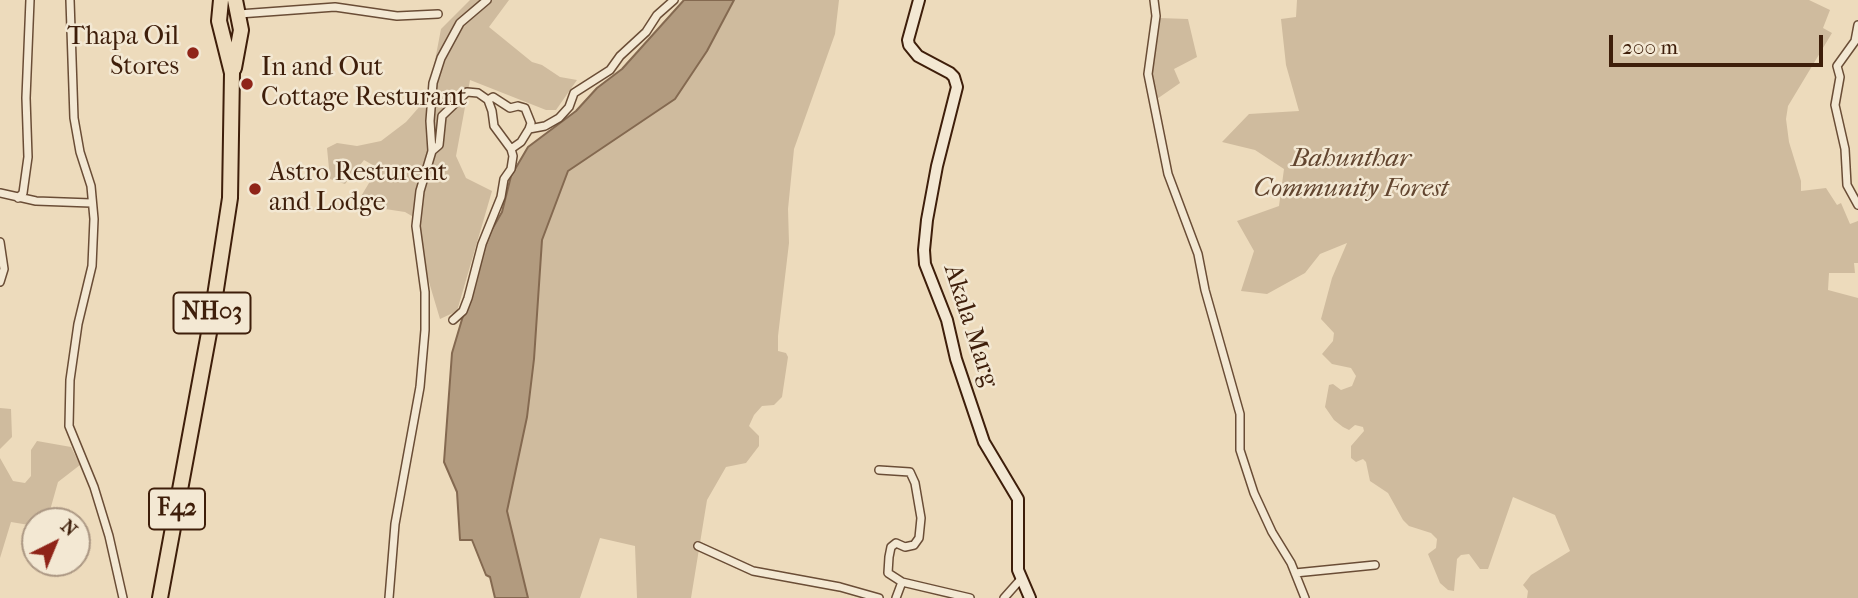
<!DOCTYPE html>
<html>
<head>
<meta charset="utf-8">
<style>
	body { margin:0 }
	#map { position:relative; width:1858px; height:598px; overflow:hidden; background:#eddbbc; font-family:"IM FELL French Canon",serif }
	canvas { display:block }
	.north { position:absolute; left:21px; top:507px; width:70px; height:70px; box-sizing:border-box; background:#f3e8d3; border:2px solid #ab9783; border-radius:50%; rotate:43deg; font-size:19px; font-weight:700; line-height:28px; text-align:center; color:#3e1e0a }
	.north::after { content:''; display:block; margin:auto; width:24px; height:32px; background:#8f2418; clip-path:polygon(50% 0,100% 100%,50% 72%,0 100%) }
	.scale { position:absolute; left:1609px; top:35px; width:214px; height:32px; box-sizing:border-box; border:4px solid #3e1e0a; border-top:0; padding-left:9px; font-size:21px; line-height:24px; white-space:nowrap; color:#3e1e0a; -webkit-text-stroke:5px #f3e8d3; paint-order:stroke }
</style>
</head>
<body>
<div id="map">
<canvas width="1858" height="598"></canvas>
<div class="north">N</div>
<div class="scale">200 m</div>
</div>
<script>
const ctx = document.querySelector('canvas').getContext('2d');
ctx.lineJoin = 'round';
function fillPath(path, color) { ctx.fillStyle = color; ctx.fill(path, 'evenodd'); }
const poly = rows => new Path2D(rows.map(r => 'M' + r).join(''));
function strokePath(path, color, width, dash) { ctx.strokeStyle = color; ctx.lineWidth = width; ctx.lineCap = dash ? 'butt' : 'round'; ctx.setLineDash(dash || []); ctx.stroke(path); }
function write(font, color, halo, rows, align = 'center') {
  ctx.font = font + ' "IM FELL French Canon",serif'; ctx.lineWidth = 5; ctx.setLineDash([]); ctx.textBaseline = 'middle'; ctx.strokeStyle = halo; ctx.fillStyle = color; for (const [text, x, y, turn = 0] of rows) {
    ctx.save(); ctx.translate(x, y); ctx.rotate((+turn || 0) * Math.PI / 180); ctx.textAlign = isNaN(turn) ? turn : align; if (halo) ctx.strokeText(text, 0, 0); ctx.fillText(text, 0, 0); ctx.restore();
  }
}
fillPath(poly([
	[470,0,509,0,489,27,532,62,542,65,560,77,577,80,556,110,546,110,470,80,456,156,466,178,492,191,457,311,440,319,426,272,417,219,405,212,372,207,360,198,378,168,364,160,345,184,330,179,327,148,337,143,357,146,381,141,406,122,428,97,441,29],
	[734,0,839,0,835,34,794,149,788,209,789,243,778,336,778,351,786,353,788,357,782,397,774,405,762,406,754,415,749,426,759,436,759,446,746,463,726,467,707,500,691,598,637,598,635,546,600,538,580,598,528,598,507,511,527,417,534,359,542,240,568,171,675,99,707,51],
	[1297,0,1809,0,1830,10,1823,28,1832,33,1788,106,1786,119,1789,142,1801,181,1801,191,1826,188,1837,205,1841,203,1850,224,1858,221,1858,263,1854,263,1855,273,1829,273,1828,290,1858,298,1858,598,1527,598,1528,591,1523,585,1531,575,1570,551,1555,515,1513,497,1488,569,1480,569,1469,554,1461,555,1457,559,1454,591,1448,590,1440,583,1428,554,1436,548,1437,539,1431,533,1409,526,1403,520,1388,493,1370,481,1366,462,1363,459,1356,462,1351,458,1351,446,1364,431,1363,427,1355,425,1349,430,1343,427,1334,420,1325,407,1329,385,1333,384,1341,390,1352,386,1356,376,1351,368,1332,364,1322,354,1333,341,1334,333,1321,319,1332,278,1347,243,1320,254,1305,273,1267,294,1241,291,1254,251,1237,221,1279,206,1284,169,1255,150,1222,142,1249,114,1299,111,1286,65,1281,19,1296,17],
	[1159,18,1188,19,1197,57,1174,69,1180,83,1154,101,1152,63],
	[0,408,11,409,12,437,0,449],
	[37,441,71,447,80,465,58,482,47,521,35,521,35,526,11,522,0,558,0,458,13,481,25,483,31,476,31,450]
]), '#cfbb9e');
const water = poly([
	[684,0,734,0,707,51,675,99,568,171,542,240,534,359,527,417,507,511,528,598,495,598,490,577,486,575,472,540,460,540,457,492,444,462,452,353,479,262,491,231,502,212,511,176,528,147,576,111,597,88,622,69,684,0]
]);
fillPath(water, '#b29b7f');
strokePath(water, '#846950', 2);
const street = poly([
	[70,0,74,118,80,152,91,186,94,219,92,266,78,324,70,380,69,426,94,487,109,536,123,598],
	[1154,0,1156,16,1148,74,1168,174,1198,254,1205,290,1240,414,1240,450,1254,493,1272,532,1291,563,1305,598],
	[239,14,335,7,397,16,438,14],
	[1858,25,1855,41,1837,66,1840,77,1835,105,1845,149,1847,185,1858,205],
	[488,100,493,97,510,108,518,106,525,108,531,123,529,129],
	[511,149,521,142,529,129,545,126,559,118,569,107,574,93,610,70,620,56,646,32,657,15,674,0],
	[432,151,439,145,442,116,467,92,478,93,488,100,492,111,494,126,511,149,513,156,511,169,504,179,501,197,482,244,468,298,463,311,453,320],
	[0,193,36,201,91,203],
	[18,198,23,193,28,157,26,98,30,0],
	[0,242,4,269,0,282],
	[879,470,910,472,915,483,921,518,919,538,914,545,905,547,896,543,891,547,889,557,888,573,902,582],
	[698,546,753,571,840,587,879,598],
	[1295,573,1375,565],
	[389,598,395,524,420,387,425,330,425,292,416,226,420,191,432,151,430,121,433,83,441,58,460,23,487,0],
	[896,598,902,582,970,598],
	[1004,598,1020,580]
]);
const secondary = poly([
	[919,0,908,40,909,45,918,56,950,73,954,77,957,87,937,166,927,220,924,250,925,264,947,320,956,359,984,442,1018,499,1018,570,1030,598]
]);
const highway = poly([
	[234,68,241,30,235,0],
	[160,598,211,322,230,198,232,73,219,21,221,0]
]);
strokePath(street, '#6a4d36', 10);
strokePath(secondary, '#3e1e0a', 14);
strokePath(highway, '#3e1e0a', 18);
strokePath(street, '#f3e8d3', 7);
strokePath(secondary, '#f3e8d3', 10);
strokePath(highway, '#eddbbc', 14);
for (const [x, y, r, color] of [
	[193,53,7,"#8f2418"],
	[247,84,7,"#8f2418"],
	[255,189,7,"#8f2418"]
]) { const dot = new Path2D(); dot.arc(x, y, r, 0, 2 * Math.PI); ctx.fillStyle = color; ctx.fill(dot); strokePath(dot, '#f3e8d3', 2.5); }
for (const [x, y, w] of [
	[212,313,77],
	[177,509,56]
]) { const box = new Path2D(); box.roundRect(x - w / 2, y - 20.5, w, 41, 5); ctx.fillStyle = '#f3e8d3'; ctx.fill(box); strokePath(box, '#3e1e0a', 2); }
write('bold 24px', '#3e1e0a', null, [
	["NH03",212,313],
	["F42",177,509]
]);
write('26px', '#3e1e0a', '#f3e8d3', [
	["Thapa Oil",179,38,"right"],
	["Stores",179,68,"right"],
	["In and Out",261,69],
	["Cottage Resturant",261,99],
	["Astro Resturent",269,174],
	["and Lodge",269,204]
], 'left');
write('italic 26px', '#62452f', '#f3e8d3', [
	["Bahunthar",1351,160],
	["Community Forest",1351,190]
]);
write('26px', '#3e1e0a', '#f3e8d3', [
	["Akala Marg",970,326,72]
]);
</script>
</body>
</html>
